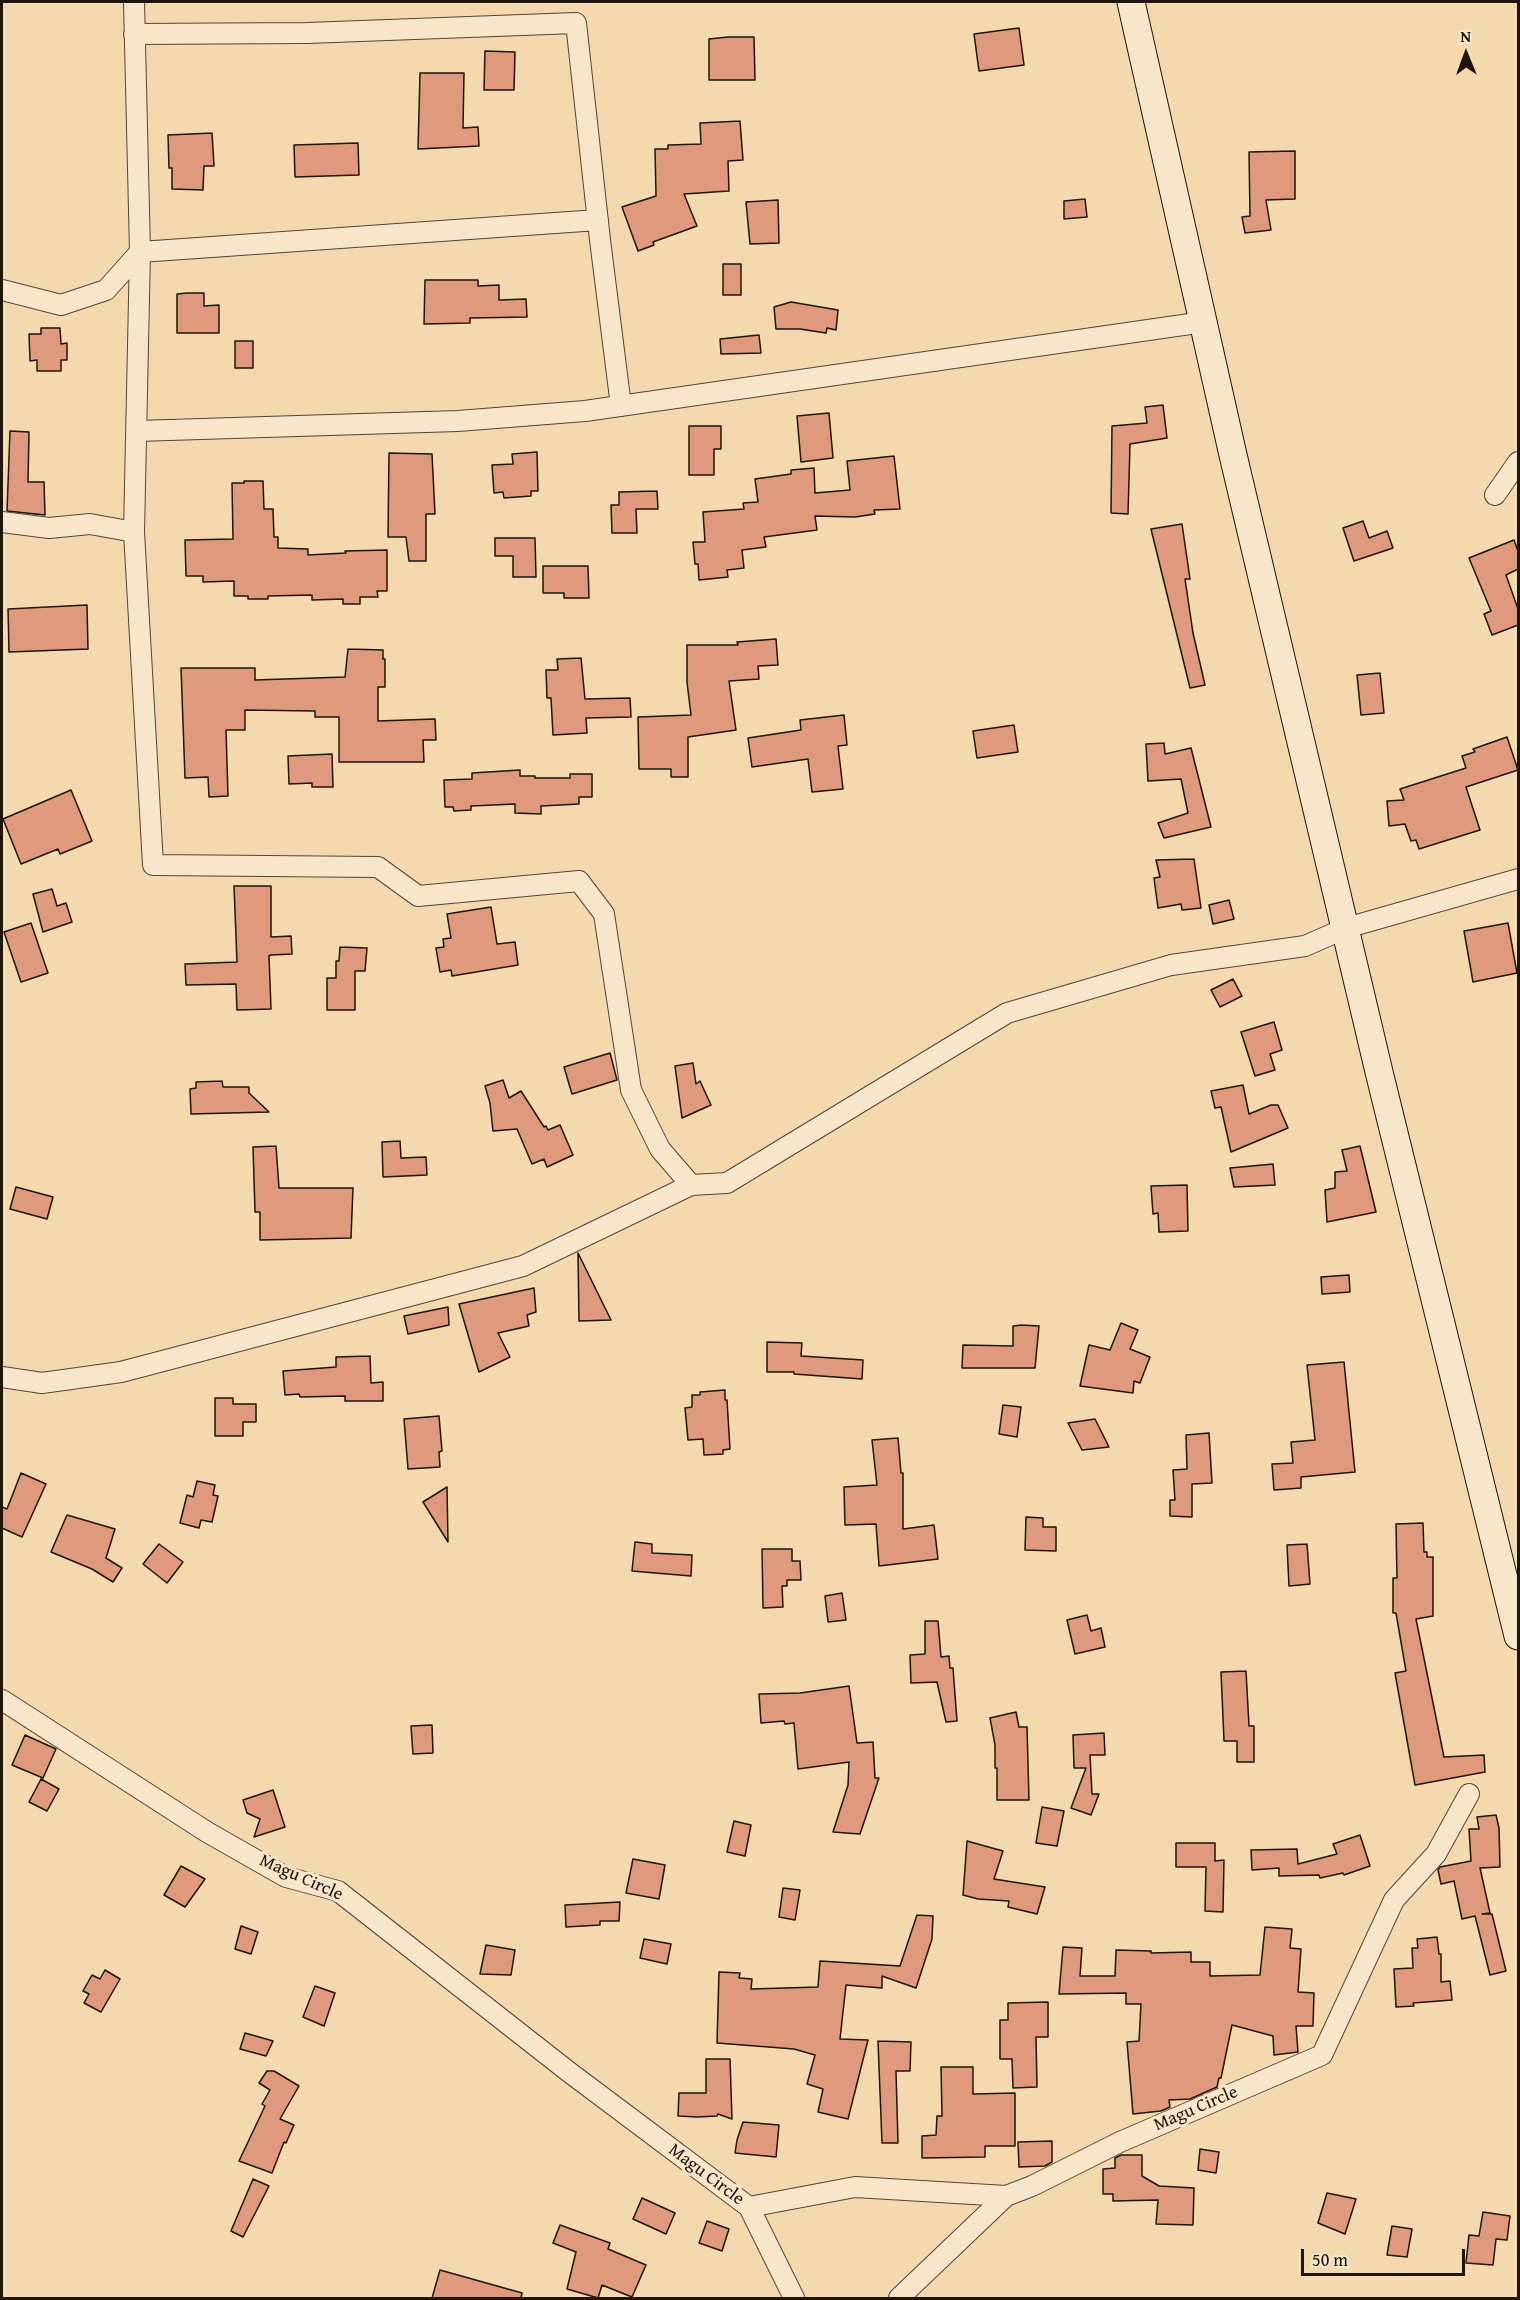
<!DOCTYPE html>
<html>
<head>
<meta charset="utf-8">
<style>
	body { margin:0 }
	#map { position:relative; width:1520px; height:2300px; overflow:hidden; background:#f4d9af; font-family:"Gentium Book Plus",serif }
	canvas { display:block }
	.frame { position:absolute; inset:0; border:3px solid #1e150d; pointer-events:none }
	.north { position:absolute; left:1436px; top:24px; width:60px; height:60px; -webkit-text-stroke:4px #f8e6cb; paint-order:stroke; rotate:359deg; font-size:16px; font-weight:700; line-height:24px; text-align:center; color:#1e150d }
	.north::after { content:''; display:block; margin:auto; width:21px; height:27px; background:#1e150d; clip-path:polygon(50% 0,100% 100%,50% 72%,0 100%) }
	.scale { position:absolute; left:1301px; top:2249px; width:164px; height:27px; box-sizing:border-box; border:3px solid #1e150d; border-top:0; padding-left:8px; font-size:18px; line-height:21px; white-space:nowrap; color:#1e150d; -webkit-text-stroke:4px #f8e6cb; paint-order:stroke }
</style>
</head>
<body>
<div id="map">
<canvas width="1520" height="2300"></canvas>
<div class="frame"></div>
<div class="north">N</div>
<div class="scale">50 m</div>
</div>
<script>
const ctx = document.querySelector('canvas').getContext('2d');
ctx.lineJoin = 'round';
function fillPath(path, color) { ctx.fillStyle = color; ctx.fill(path, 'evenodd'); }
const poly = rows => new Path2D(rows.map(r => 'M' + r).join(''));
function strokePath(path, color, width, dash) { ctx.strokeStyle = color; ctx.lineWidth = width; ctx.lineCap = dash ? 'butt' : 'round'; ctx.setLineDash(dash || []); ctx.stroke(path); }
function write(font, color, halo, rows, align = 'center') {
  ctx.font = font + ' "Gentium Book Plus",serif'; ctx.lineWidth = 6; ctx.setLineDash([]); ctx.textBaseline = 'middle'; ctx.strokeStyle = halo; ctx.fillStyle = color; for (const [text, x, y, turn = 0] of rows) {
    ctx.save(); ctx.translate(x, y); ctx.rotate((+turn || 0) * Math.PI / 180); ctx.textAlign = isNaN(turn) ? turn : align; if (halo) ctx.strokeText(text, 0, 0); ctx.fillText(text, 0, 0); ctx.restore();
  }
}
const building = poly([
	[1019,28,1024,65,979,71,974,34,1019,28],
	[728,37,754,37,755,80,709,80,709,39,728,37],
	[485,51,515,52,514,90,484,90,485,51],
	[420,73,464,73,463,128,478,127,479,146,418,149,420,73],
	[740,121,743,160,728,161,729,191,684,194,697,226,653,242,654,245,638,251,622,207,656,196,655,149,668,149,668,145,701,144,700,123,740,121],
	[212,133,214,166,204,166,203,190,172,189,172,168,169,168,168,135,212,133],
	[358,143,359,175,295,177,294,145,358,143],
	[1295,151,1295,199,1266,200,1271,230,1245,233,1242,217,1250,216,1249,152,1295,151],
	[1085,199,1087,217,1064,219,1064,201,1085,199],
	[778,200,779,243,750,244,746,202,778,200],
	[723,264,741,264,741,295,723,295,723,264],
	[425,280,478,280,478,286,499,285,499,300,526,299,527,317,470,318,470,323,424,324,425,280],
	[187,293,204,293,204,306,219,305,219,333,177,333,177,294,187,293],
	[791,302,838,310,836,330,827,328,826,333,800,329,776,329,774,307,791,302],
	[41,328,60,328,61,344,67,343,67,360,61,360,61,371,37,371,37,360,30,361,29,334,41,334,41,328],
	[759,335,761,353,721,354,720,339,759,335],
	[235,341,253,341,253,368,235,368,235,341],
	[1163,405,1167,438,1130,444,1128,514,1111,513,1112,426,1147,423,1145,407,1163,405],
	[829,413,833,458,801,462,797,416,829,413],
	[689,426,721,426,721,449,714,449,714,475,689,475,689,426],
	[10,431,29,432,28,482,44,482,45,515,7,511,10,431],
	[537,452,538,491,531,491,531,496,504,498,503,492,494,493,492,465,513,464,512,454,537,452],
	[389,453,432,454,435,514,426,514,426,561,409,561,406,537,388,537,389,453],
	[894,456,900,509,874,510,875,514,855,517,815,516,817,530,764,537,766,547,742,550,744,568,727,570,728,577,699,580,698,564,695,564,693,542,705,542,703,512,744,509,743,503,758,502,755,479,791,474,791,470,814,468,815,493,850,490,847,461,894,456],
	[244,481,263,481,264,509,273,509,274,537,278,537,278,548,308,549,308,555,346,553,345,551,387,550,387,591,377,591,378,597,360,597,360,604,343,604,343,599,312,600,312,595,268,596,268,599,248,599,248,596,234,596,234,581,203,582,203,576,186,576,185,540,233,539,232,483,244,483,244,481],
	[657,491,658,509,636,509,637,533,612,533,611,505,619,505,619,492,657,491],
	[1363,521,1369,538,1387,531,1393,548,1354,561,1343,528,1363,521],
	[1182,524,1190,579,1185,579,1193,633,1205,685,1190,688,1151,529,1182,524],
	[495,538,535,538,536,577,513,577,513,556,495,556,495,538],
	[1514,540,1518,551,1518,569,1506,575,1518,609,1518,625,1492,635,1484,614,1491,611,1469,558,1514,540],
	[543,566,588,566,589,598,564,598,564,593,543,593,543,566],
	[87,605,88,649,9,652,8,609,87,605],
	[776,639,778,665,758,666,759,679,729,681,736,730,688,737,688,777,671,777,671,769,639,769,638,717,691,715,687,682,687,645,738,645,737,642,776,639],
	[348,649,383,650,383,659,385,659,385,687,378,687,378,721,435,719,436,740,423,740,424,762,339,762,339,717,315,717,315,711,245,710,245,730,226,730,228,796,209,797,208,777,185,778,181,668,255,668,255,680,345,677,348,649],
	[581,658,585,699,630,698,631,717,586,718,587,733,553,735,551,698,547,698,546,670,558,670,557,659,581,658],
	[1380,673,1384,713,1361,715,1357,675,1380,673],
	[844,715,847,745,838,746,843,789,812,792,808,759,752,767,748,738,801,730,800,720,844,715],
	[1014,725,1018,752,977,758,973,731,1014,725],
	[1507,737,1518,770,1466,787,1480,830,1419,849,1416,840,1411,841,1405,824,1389,826,1387,801,1404,800,1400,789,1466,768,1462,756,1475,752,1473,749,1507,737],
	[1164,743,1165,754,1191,748,1211,827,1164,838,1158,823,1188,813,1181,779,1148,781,1146,744,1164,743],
	[332,754,333,787,312,787,312,783,289,784,288,756,332,754],
	[520,770,520,776,535,776,535,778,570,778,570,774,592,774,592,797,579,797,579,804,541,806,541,814,515,813,515,804,471,806,471,810,454,811,453,807,445,807,444,780,472,779,472,773,520,770],
	[71,790,92,841,60,854,58,849,21,864,3,819,71,790],
	[1194,859,1201,908,1182,910,1181,904,1158,908,1154,878,1160,877,1156,860,1194,859],
	[234,886,271,886,271,937,291,936,292,954,271,955,269,956,271,1009,237,1010,236,984,186,985,185,964,237,962,234,886],
	[52,889,57,906,66,903,72,922,43,932,33,894,52,889],
	[1229,900,1234,919,1213,924,1209,905,1229,900],
	[491,907,497,944,515,942,518,965,452,976,451,970,440,972,436,948,444,947,443,939,451,938,447,914,491,907],
	[31,923,48,973,21,982,4,932,31,923],
	[1508,923,1517,973,1473,982,1464,931,1508,923],
	[340,947,367,948,365,971,355,971,355,1010,327,1010,327,978,336,978,336,961,339,961,340,947],
	[1233,979,1242,996,1220,1007,1211,990,1233,979],
	[1274,1022,1282,1050,1270,1054,1275,1070,1255,1076,1241,1032,1274,1022],
	[610,1053,617,1080,572,1094,564,1067,610,1053],
	[693,1063,696,1084,700,1081,711,1105,682,1118,675,1066,693,1063],
	[503,1080,509,1098,521,1091,544,1127,546,1126,548,1130,560,1125,573,1155,547,1167,544,1159,532,1164,517,1129,493,1131,490,1103,485,1086,503,1080],
	[222,1081,223,1087,249,1087,249,1093,269,1112,191,1114,190,1089,196,1088,196,1082,222,1081],
	[1243,1085,1249,1114,1271,1105,1278,1105,1288,1128,1231,1152,1221,1107,1215,1108,1211,1091,1243,1085],
	[400,1141,401,1158,426,1157,427,1175,383,1177,382,1142,400,1141],
	[276,1146,279,1188,353,1188,351,1238,260,1240,260,1212,255,1212,253,1147,276,1146],
	[1360,1146,1376,1212,1327,1222,1325,1190,1335,1188,1335,1172,1347,1171,1342,1150,1360,1146],
	[1273,1164,1275,1185,1234,1187,1230,1168,1273,1164],
	[1187,1185,1188,1231,1159,1232,1158,1213,1153,1214,1151,1186,1187,1185],
	[16,1187,53,1197,47,1219,10,1209,16,1187],
	[578,1253,611,1320,579,1321,578,1253],
	[1349,1275,1350,1292,1322,1294,1321,1277,1349,1275],
	[534,1288,536,1312,527,1315,529,1326,498,1333,510,1357,479,1372,459,1304,534,1288],
	[448,1307,449,1325,408,1334,404,1316,448,1307],
	[1121,1323,1138,1330,1130,1349,1150,1357,1140,1383,1134,1381,1133,1393,1080,1386,1089,1345,1110,1350,1121,1323],
	[1022,1325,1039,1326,1035,1368,962,1368,963,1345,1013,1346,1013,1326,1022,1325],
	[767,1342,802,1343,801,1356,863,1360,862,1379,794,1374,794,1372,767,1372,767,1342],
	[370,1356,371,1383,383,1382,383,1401,345,1401,345,1396,300,1397,299,1394,285,1395,283,1371,336,1367,336,1357,370,1356],
	[1344,1362,1355,1472,1301,1477,1301,1488,1274,1490,1272,1464,1293,1463,1291,1442,1315,1440,1307,1365,1344,1362],
	[725,1390,725,1400,727,1400,730,1449,723,1450,723,1454,704,1455,703,1439,688,1440,685,1408,692,1407,692,1395,700,1395,700,1392,725,1390],
	[215,1398,233,1398,233,1404,256,1404,256,1422,243,1422,243,1436,215,1436,215,1398],
	[1003,1405,1021,1407,1017,1437,999,1434,1003,1405],
	[439,1416,442,1451,439,1452,440,1467,408,1469,404,1419,439,1416],
	[1095,1419,1109,1447,1082,1450,1068,1423,1095,1419],
	[1209,1433,1212,1483,1192,1484,1192,1517,1170,1516,1170,1500,1175,1500,1173,1470,1187,1469,1186,1435,1209,1433],
	[898,1438,901,1473,903,1473,903,1529,934,1525,938,1559,879,1566,876,1524,845,1525,844,1487,877,1485,872,1440,898,1438],
	[21,1473,46,1484,22,1537,2,1528,2,1507,7,1509,21,1473],
	[197,1481,215,1485,213,1495,218,1496,212,1522,201,1520,199,1528,180,1523,187,1495,193,1497,197,1481],
	[447,1487,448,1542,423,1502,447,1487],
	[67,1515,115,1529,106,1558,122,1568,113,1582,92,1569,51,1552,67,1515],
	[1026,1517,1043,1518,1043,1527,1056,1527,1056,1551,1025,1550,1026,1517],
	[1423,1523,1424,1552,1427,1552,1427,1557,1433,1557,1433,1616,1416,1619,1444,1757,1484,1755,1485,1772,1415,1785,1395,1673,1406,1671,1396,1613,1393,1613,1393,1578,1397,1578,1396,1524,1423,1523],
	[635,1542,652,1544,652,1553,692,1555,691,1576,632,1571,635,1542],
	[159,1544,183,1562,167,1583,143,1564,159,1544],
	[1307,1544,1310,1584,1289,1586,1287,1545,1307,1544],
	[762,1549,792,1549,792,1561,800,1561,801,1580,787,1580,787,1586,782,1586,783,1607,763,1608,762,1549],
	[842,1593,846,1620,828,1622,825,1596,842,1593],
	[1087,1615,1091,1631,1101,1628,1105,1647,1075,1654,1067,1620,1087,1615],
	[925,1621,938,1621,941,1657,949,1656,950,1668,953,1668,957,1721,946,1722,937,1682,911,1683,910,1655,925,1654,925,1621],
	[1246,1671,1249,1726,1254,1726,1254,1762,1237,1762,1237,1741,1224,1741,1221,1672,1246,1671],
	[849,1686,857,1743,873,1742,875,1778,879,1778,860,1834,833,1832,848,1785,849,1762,798,1769,794,1723,785,1724,784,1721,761,1723,759,1694,800,1693,849,1686],
	[1016,1712,1019,1727,1027,1727,1029,1800,997,1800,997,1768,995,1768,995,1745,990,1718,1016,1712],
	[432,1725,433,1753,413,1754,411,1726,432,1725],
	[1104,1733,1105,1755,1090,1755,1092,1794,1099,1794,1091,1815,1071,1808,1086,1768,1074,1768,1073,1735,1104,1733],
	[25,1735,56,1749,43,1778,12,1765,25,1735],
	[41,1779,59,1789,47,1811,29,1802,41,1779],
	[273,1790,285,1827,254,1837,260,1819,247,1813,243,1800,273,1790],
	[1042,1807,1064,1811,1057,1846,1036,1843,1042,1807],
	[1496,1815,1499,1828,1500,1867,1480,1868,1490,1913,1482,1914,1492,1914,1506,1971,1490,1975,1475,1916,1462,1919,1454,1881,1441,1884,1438,1870,1440,1867,1471,1861,1469,1829,1479,1829,1477,1817,1496,1815],
	[734,1821,751,1825,745,1856,727,1852,734,1821],
	[1360,1835,1370,1866,1344,1875,1343,1873,1320,1878,1319,1875,1279,1876,1279,1868,1252,1870,1251,1850,1297,1849,1298,1864,1337,1854,1333,1844,1360,1835],
	[967,1841,1003,1851,994,1879,1045,1887,1037,1914,1008,1907,1009,1901,978,1899,963,1895,967,1841],
	[1176,1843,1215,1843,1215,1861,1224,1860,1223,1912,1205,1911,1206,1867,1176,1867,1176,1843],
	[633,1859,665,1865,659,1899,626,1893,633,1859],
	[181,1866,205,1879,185,1907,164,1895,181,1866],
	[783,1888,800,1890,795,1920,779,1917,783,1888],
	[620,1902,619,1921,600,1921,600,1925,566,1927,565,1905,620,1902],
	[917,1915,933,1916,932,1939,916,1988,882,1976,882,1988,846,1985,840,2039,868,2040,848,2119,818,2112,823,2089,807,2084,815,2055,794,2049,717,2043,719,1972,740,1973,739,1978,752,1979,751,1989,818,1987,820,1961,900,1966,917,1915],
	[241,1926,258,1932,251,1954,235,1949,241,1926],
	[1265,1927,1292,1929,1290,1948,1301,1949,1298,1992,1314,1993,1313,2026,1296,2026,1298,2052,1274,2055,1273,2036,1232,2025,1221,2078,1219,2078,1217,2087,1190,2099,1169,2100,1170,2107,1161,2111,1133,2114,1127,2042,1139,2041,1141,2004,1126,2004,1126,1993,1059,1994,1063,1947,1082,1948,1080,1976,1115,1976,1116,1950,1151,1951,1151,1953,1191,1952,1191,1962,1210,1962,1210,1976,1260,1975,1265,1927],
	[1437,1937,1439,1954,1441,1954,1441,1982,1450,1981,1452,2000,1413,2003,1414,2006,1396,2007,1394,1969,1413,1968,1412,1948,1418,1948,1417,1939,1437,1937],
	[644,1939,671,1944,667,1964,640,1958,644,1939],
	[486,1945,515,1950,511,1975,480,1974,486,1945],
	[105,1970,120,1979,101,2012,84,2003,89,1994,83,1991,92,1975,100,1979,105,1970],
	[315,1986,335,1993,324,2026,303,2017,315,1986],
	[1048,2002,1048,2037,1036,2037,1037,2087,1013,2088,1012,2059,1000,2059,1000,2020,1008,2020,1008,2003,1048,2002],
	[245,2033,273,2041,266,2056,240,2049,245,2033],
	[878,2041,911,2042,910,2071,896,2071,898,2143,882,2143,878,2041],
	[706,2059,730,2059,732,2119,718,2114,717,2116,697,2117,678,2116,679,2093,706,2093,706,2059],
	[941,2067,973,2067,973,2094,1015,2093,1015,2146,985,2146,985,2157,922,2158,922,2136,936,2135,937,2116,942,2116,941,2067],
	[267,2071,274,2071,299,2086,280,2119,294,2125,286,2143,284,2142,272,2173,239,2161,265,2106,262,2104,270,2090,259,2083,267,2071],
	[743,2122,779,2125,776,2157,735,2153,737,2140,743,2122],
	[1052,2141,1052,2162,1045,2166,1019,2167,1018,2142,1052,2141],
	[1200,2149,1219,2152,1216,2173,1198,2170,1200,2149],
	[1121,2155,1142,2155,1142,2176,1159,2186,1194,2188,1193,2225,1156,2224,1158,2200,1113,2201,1113,2194,1103,2194,1103,2169,1115,2168,1115,2158,1121,2155],
	[253,2179,269,2186,243,2237,231,2231,253,2179],
	[1327,2193,1356,2199,1345,2234,1318,2223,1327,2193],
	[642,2198,675,2213,666,2234,633,2219,642,2198],
	[1483,2212,1510,2216,1507,2240,1496,2239,1493,2265,1466,2263,1469,2235,1479,2236,1483,2212],
	[707,2221,729,2229,722,2251,699,2243,707,2221],
	[560,2225,610,2243,608,2249,646,2265,632,2297,602,2285,598,2298,567,2289,576,2252,553,2243,560,2225],
	[1392,2226,1412,2229,1407,2257,1387,2255,1392,2226],
	[440,2270,522,2293,521,2298,432,2298,440,2270]
]);
fillPath(building, '#df9a7d');
strokePath(building, '#1e150d', 1.5);
const minor = poly([
	[134,2,140,252,134,532,153,865,378,867,418,896,579,881,604,914,631,1090,660,1149,691,1185],
	[134,34,307,33,576,23,600,240,621,406],
	[2,290,61,305,106,290,140,252,598,220],
	[137,431,458,421,585,411,1204,322],
	[1495,495,1518,462],
	[2,522,49,528,90,524,134,532],
	[2,1377,42,1383,121,1372,523,1266,691,1185,727,1183,1007,1013,1171,965,1305,946,1346,928,1518,879],
	[2,1700,207,1832,286,1877,338,1891,569,2072,749,2207,855,2187,1006,2196,1032,2186,1120,2142,1322,2055,1394,1900,1436,1854,1469,1794],
	[749,2207,794,2298],
	[899,2298,1006,2196]
]);
const secondary = poly([
	[1131,2,1233,455,1380,1076,1518,1636]
]);
strokePath(minor, '#544636', 22);
strokePath(secondary, '#1e150d', 29);
strokePath(minor, '#f8e6cb', 20);
strokePath(secondary, '#f8e6cb', 27);
write('18px', '#1e150d', '#f8e6cb', [
	["Magu Circle",301,1878,24],
	["Magu Circle",1196,2109,-23],
	["Magu Circle",706,2175,37]
]);
</script>
</body>
</html>
